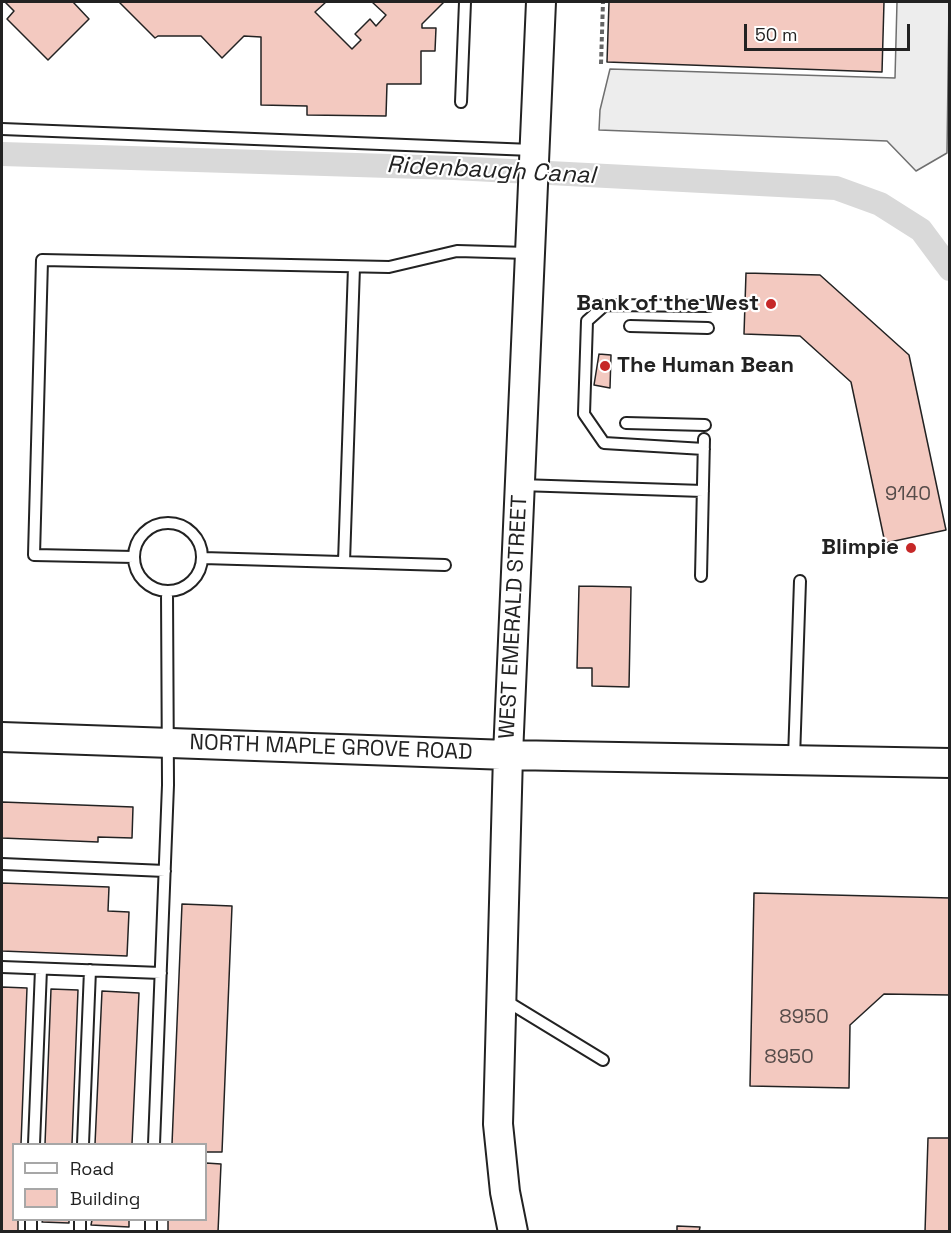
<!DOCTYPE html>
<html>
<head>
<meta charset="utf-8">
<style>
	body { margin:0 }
	#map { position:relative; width:951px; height:1233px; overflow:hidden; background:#fff; font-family:"Space Grotesk",sans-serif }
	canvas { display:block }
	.frame { position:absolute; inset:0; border:3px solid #222; pointer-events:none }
	.legend { position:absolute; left:12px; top:1143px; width:195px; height:78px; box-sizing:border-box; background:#fff; border:2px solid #a7a7a7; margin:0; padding:8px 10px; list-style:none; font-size:18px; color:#222 }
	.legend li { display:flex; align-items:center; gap:12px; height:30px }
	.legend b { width:30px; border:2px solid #a7a7a7 }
	.scale { position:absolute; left:744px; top:24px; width:166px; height:27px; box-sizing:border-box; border:3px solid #222; border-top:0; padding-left:8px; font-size:18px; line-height:21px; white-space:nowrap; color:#222; -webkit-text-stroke:4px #fff; paint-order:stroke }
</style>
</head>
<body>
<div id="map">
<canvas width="951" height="1233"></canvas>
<div class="frame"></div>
<ul class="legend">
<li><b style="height:8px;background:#fff"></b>Road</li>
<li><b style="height:16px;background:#f3c9c0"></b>Building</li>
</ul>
<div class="scale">50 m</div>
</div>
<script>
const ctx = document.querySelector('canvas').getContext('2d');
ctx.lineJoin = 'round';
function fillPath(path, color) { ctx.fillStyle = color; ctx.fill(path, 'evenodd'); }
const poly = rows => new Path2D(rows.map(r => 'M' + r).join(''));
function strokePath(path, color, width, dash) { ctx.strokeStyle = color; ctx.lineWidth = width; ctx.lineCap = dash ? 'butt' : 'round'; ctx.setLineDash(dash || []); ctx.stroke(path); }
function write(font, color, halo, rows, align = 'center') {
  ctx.font = font + ' "Space Grotesk",sans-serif'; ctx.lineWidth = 4.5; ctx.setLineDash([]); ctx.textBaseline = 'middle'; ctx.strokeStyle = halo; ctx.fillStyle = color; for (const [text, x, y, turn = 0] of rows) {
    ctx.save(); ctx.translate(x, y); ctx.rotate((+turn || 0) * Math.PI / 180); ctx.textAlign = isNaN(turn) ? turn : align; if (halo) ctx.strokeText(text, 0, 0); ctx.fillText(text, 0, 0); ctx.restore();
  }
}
const parking = poly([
	[897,2,949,2,947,153,916,171,887,141,599,130,600,110,610,69,895,78,897,2]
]);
fillPath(parking, '#ededed');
strokePath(parking, '#6f6f6f', 1.5);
strokePath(poly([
	[2,154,454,168,836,188,880,204,921,230,950,269]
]), '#d9d9d9', 24);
const building = poly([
	[5,2,73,2,89,19,48,60,7,19,14,11,5,2],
	[119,2,326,2,315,12,352,49,361,40,355,34,370,19,376,26,386,15,372,2,444,2,422,24,422,28,436,28,435,51,421,51,421,84,387,84,386,116,307,115,307,106,261,105,261,37,244,36,222,58,201,36,158,36,155,38,119,2],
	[609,2,884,2,882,72,607,62,609,2],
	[746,273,820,275,909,355,946,530,885,543,851,382,800,336,744,334,746,273],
	[599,354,611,355,610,388,594,385,599,354],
	[579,586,631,587,629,687,592,686,592,668,577,668,579,586],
	[2,802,133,807,132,838,98,837,98,842,2,838,2,802],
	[2,883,109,887,108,911,129,912,127,956,2,951,2,883],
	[754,893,950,898,950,995,884,994,850,1025,849,1088,750,1086,754,893],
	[182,904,232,906,222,1152,206,1152,206,1144,172,1144,182,904],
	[2,987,27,988,21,1144,14,1144,14,1220,18,1220,18,1232,2,1232,2,987],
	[51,989,78,990,72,1144,45,1144,51,989],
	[102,991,139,993,132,1144,95,1144,102,991],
	[928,1138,950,1138,950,1232,925,1232,928,1138],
	[206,1163,221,1164,218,1232,168,1232,168,1220,206,1220,206,1163],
	[43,1220,69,1220,69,1223,42,1222,43,1220],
	[92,1220,129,1220,129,1227,91,1225,92,1220],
	[677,1226,700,1227,699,1232,677,1232,677,1226]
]);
fillPath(building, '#f3c9c0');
strokePath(building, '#222', 1.5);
const lane = poly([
	[461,102,465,2],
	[2,129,532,150],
	[630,326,708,328],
	[626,423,705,425],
	[704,449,604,443,584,414,587,321,605,305,709,306],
	[520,485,703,491],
	'134 557a34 34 0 1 1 68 0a34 34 0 1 1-68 0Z',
	[134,557,34,555,42,260,389,267,457,251,528,253],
	[203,558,445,565],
	[344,562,354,267],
	[701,576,704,439],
	[794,758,800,581],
	[2,864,165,871],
	[2,967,161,973],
	[503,999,603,1060],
	[34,1144,41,969],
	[83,1144,90,970],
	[154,1144,168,785,167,592],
	[31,1232,31,1220],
	[80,1232,80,1220],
	[151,1232,151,1220]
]);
const secondary = poly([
	[2,737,508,755,950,763],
	[513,1232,505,1192,498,1124,508,755,541,2]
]);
strokePath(lane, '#222', 14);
strokePath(secondary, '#222', 32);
strokePath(poly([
	[601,64,603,2]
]), '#646464', 4, [4.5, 3]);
strokePath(lane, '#fff', 10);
strokePath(secondary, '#fff', 28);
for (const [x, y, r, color] of [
	[771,304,6,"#c62828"],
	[605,366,6,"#c62828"],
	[911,548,6,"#c62828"]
]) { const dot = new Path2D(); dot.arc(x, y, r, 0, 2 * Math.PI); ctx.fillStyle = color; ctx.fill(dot); strokePath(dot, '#fff', 2); }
write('20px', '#564c4a', null, [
	["9140",908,495],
	["8950",804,1018],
	["8950",789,1058]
]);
write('bold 22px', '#222', '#fff', [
	["Bank of the West",759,304],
	["The Human Bean",617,366,"left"],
	["Blimpie",899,548]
], 'right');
write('22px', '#222', '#fff', [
	["WEST EMERALD STREET",514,617,-87],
	["NORTH MAPLE GROVE ROAD",331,748,2]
]);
write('italic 24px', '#222', '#fff', [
	["Ridenbaugh Canal",491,171,3]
]);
</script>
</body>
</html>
